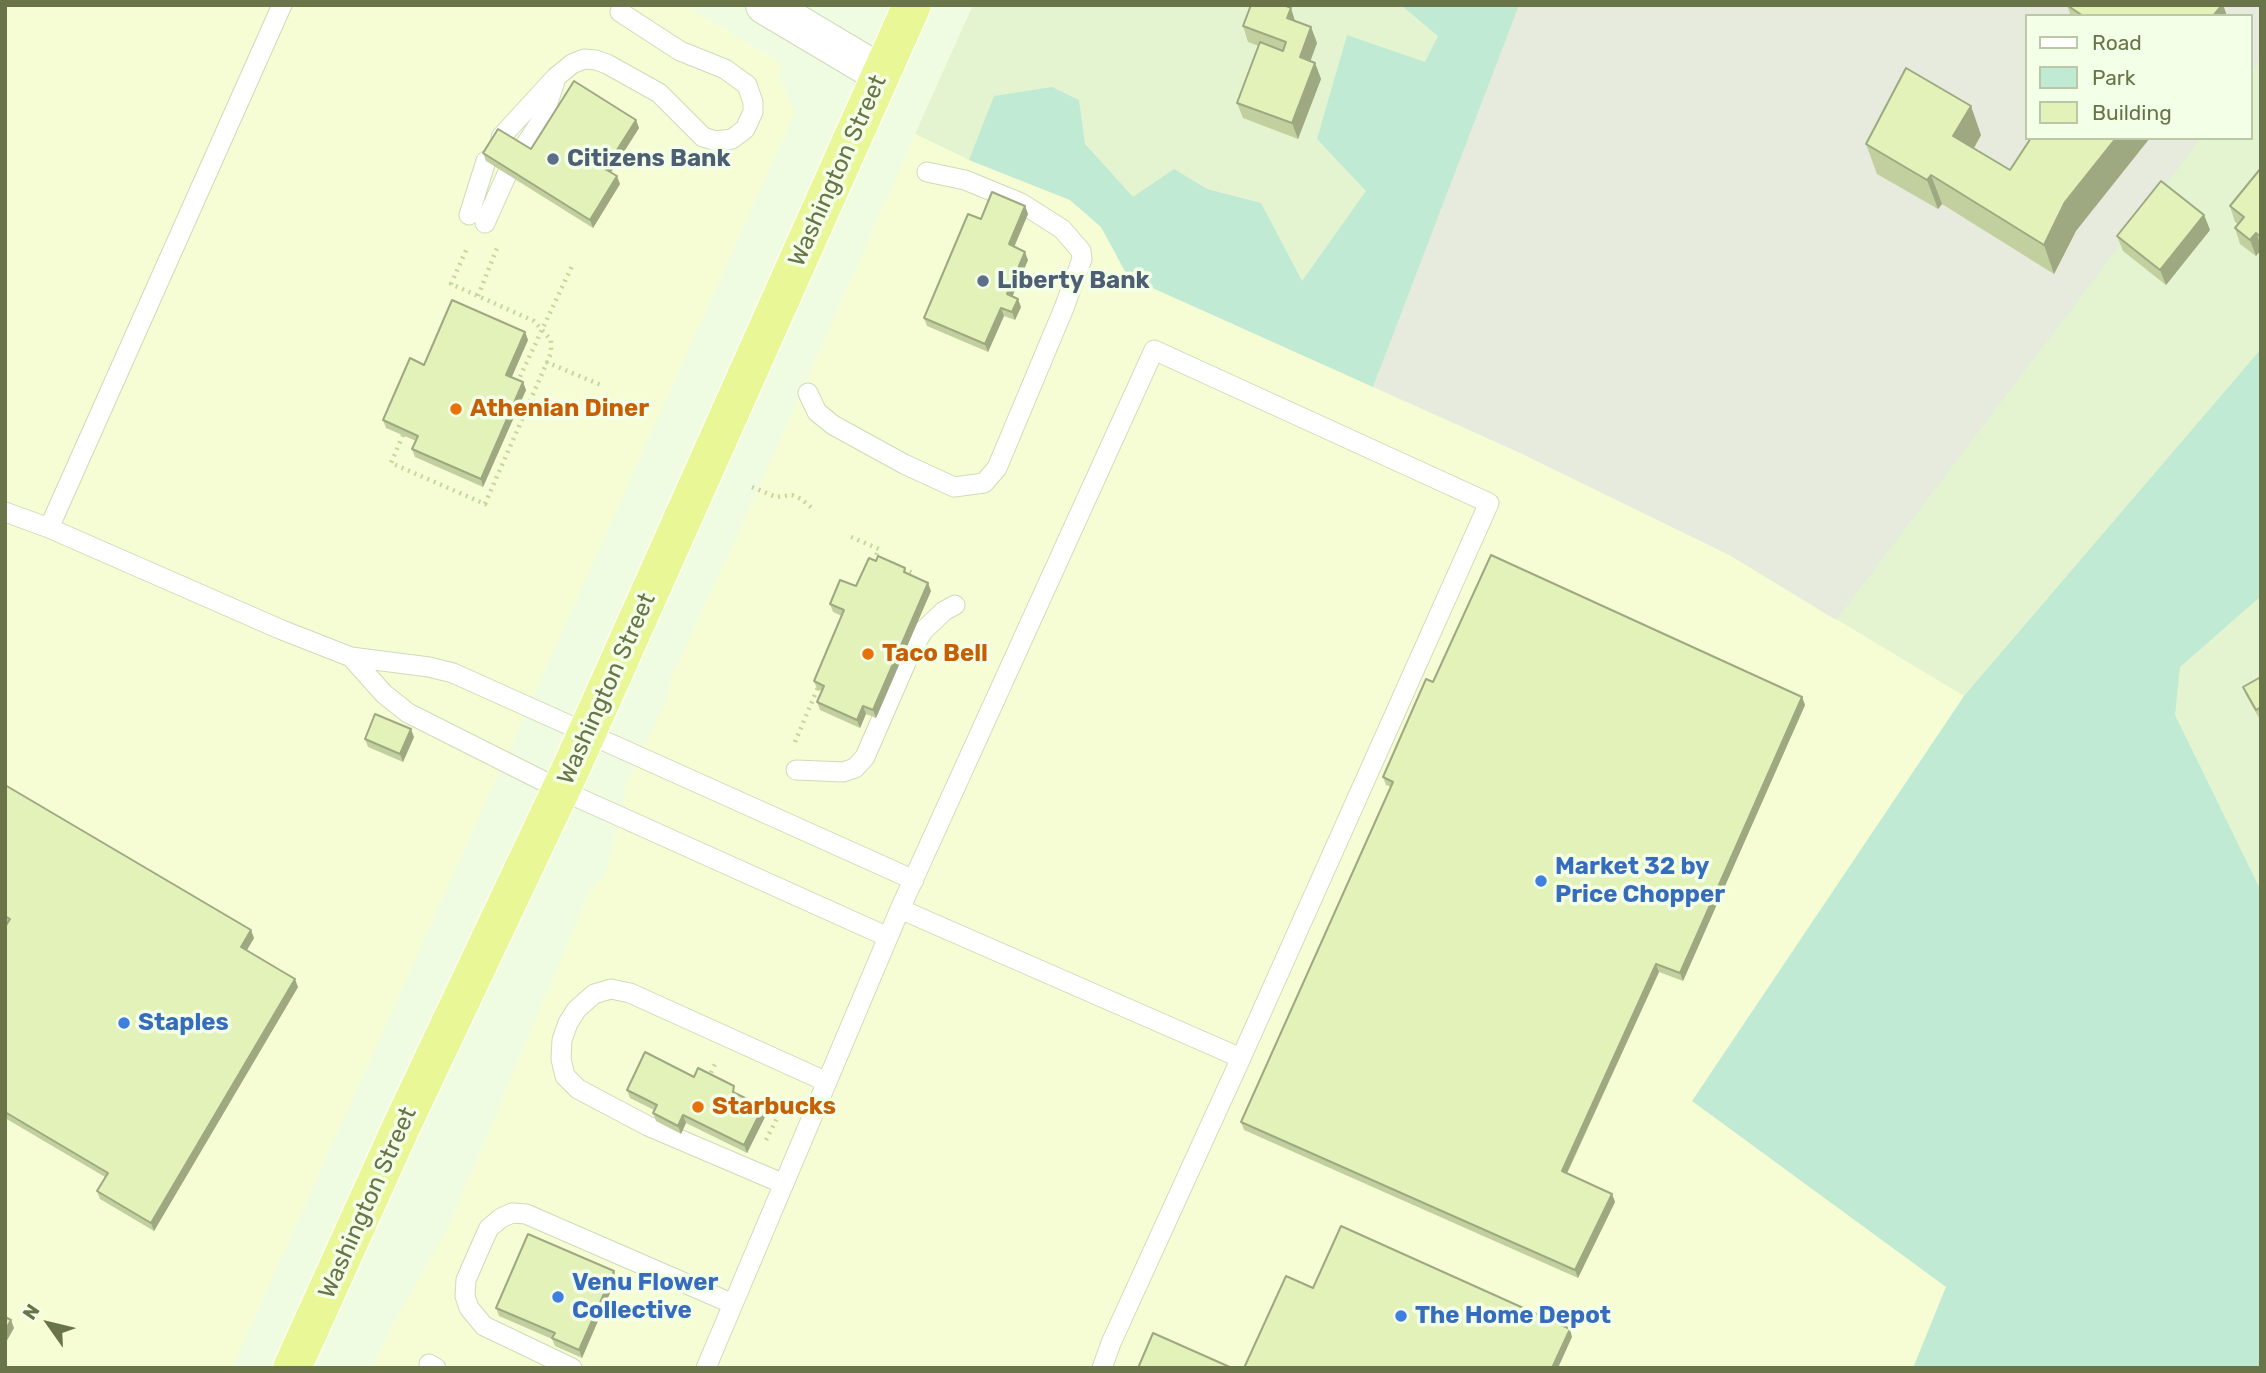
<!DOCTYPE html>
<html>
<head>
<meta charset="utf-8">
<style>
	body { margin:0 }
	#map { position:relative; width:2266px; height:1373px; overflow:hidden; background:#effce1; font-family:Rubik,sans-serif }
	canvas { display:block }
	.frame { position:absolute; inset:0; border:7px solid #697448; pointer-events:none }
	.legend { position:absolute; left:2025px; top:14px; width:228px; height:126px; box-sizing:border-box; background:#f4ffe8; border:2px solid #bcc7a8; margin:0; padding:9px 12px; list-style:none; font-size:21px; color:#697448 }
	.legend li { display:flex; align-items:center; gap:14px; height:35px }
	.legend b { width:35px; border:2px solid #bcc7a8 }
	.north { position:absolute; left:14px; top:1289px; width:70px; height:70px; -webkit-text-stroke:5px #f4ffe8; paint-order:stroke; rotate:304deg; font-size:19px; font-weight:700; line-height:28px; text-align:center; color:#697448 }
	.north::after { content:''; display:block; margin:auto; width:24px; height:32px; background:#697448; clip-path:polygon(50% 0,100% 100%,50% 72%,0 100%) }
</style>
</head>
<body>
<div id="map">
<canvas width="2266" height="1373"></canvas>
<div class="frame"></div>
<ul class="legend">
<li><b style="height:9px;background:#fff"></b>Road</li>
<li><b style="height:19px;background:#c0ead4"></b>Park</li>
<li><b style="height:19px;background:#e2f2b9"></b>Building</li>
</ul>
<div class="north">N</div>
</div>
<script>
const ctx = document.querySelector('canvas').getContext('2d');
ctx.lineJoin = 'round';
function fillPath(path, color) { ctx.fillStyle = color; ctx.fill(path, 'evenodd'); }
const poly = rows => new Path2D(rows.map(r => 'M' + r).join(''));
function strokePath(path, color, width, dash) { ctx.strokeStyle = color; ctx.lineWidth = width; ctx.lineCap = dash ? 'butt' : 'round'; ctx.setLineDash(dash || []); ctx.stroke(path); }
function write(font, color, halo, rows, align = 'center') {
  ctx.font = font + ' Rubik,sans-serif'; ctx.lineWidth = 7; ctx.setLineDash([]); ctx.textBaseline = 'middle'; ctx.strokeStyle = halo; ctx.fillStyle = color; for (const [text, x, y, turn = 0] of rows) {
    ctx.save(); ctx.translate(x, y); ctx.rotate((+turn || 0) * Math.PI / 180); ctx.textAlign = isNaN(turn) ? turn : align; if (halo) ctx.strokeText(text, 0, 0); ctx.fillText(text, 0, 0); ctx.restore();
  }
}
fillPath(poly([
	[973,5,2261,5,2261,1368,1913,1368,1946,1287,1963,696,1731,556,969,160,915,134],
	[2026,16,2250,16,2250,138,2026,138]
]), '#e4f4d0');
fillPath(poly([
	[5,5,684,5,782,64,778,74,795,112,232,1368,5,1368],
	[915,134,969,160,1070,200,1101,227,1128,277,1518,452,1731,556,1964,696,1693,1101,1946,1287,1913,1368,372,1368,389,1332,449,1225,589,892,606,873,627,782,665,703,674,671,758,490]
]), '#f6fdd5');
fillPath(poly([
	[1519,5,2261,5,2261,60,2250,74,2250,16,2026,16,2026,138,2201,138,1836,620,1731,556,1518,452,1373,387]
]), '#e6ebdd');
fillPath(poly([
	[1401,5,1519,5,1373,387,1128,277,1101,227,1070,200,969,160,994,96,1052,87,1079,100,1085,144,1133,197,1174,169,1207,189,1261,203,1302,281,1366,191,1317,139,1347,35,1425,62,1438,36],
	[2261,349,2261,596,2180,667,2175,715,2261,891,2261,1368,1913,1368,1946,1287,1692,1101,1964,696]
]), '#c0ead4');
const lane = poly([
	[501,137,556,77,572,64,584,59,596,60,607,64,659,93,703,137,716,141,732,139,745,129,753,112,753,102,747,85,725,69,680,51,620,12],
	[522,150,543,118,555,81],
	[469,215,486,161],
	[485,223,507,174],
	[808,393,817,412,833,425,904,464,954,487,984,483,997,468,1064,308,1082,259,1081,251,1062,229,1021,203,965,180,927,172],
	[5,512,49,528,282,630,351,657,429,667,453,673,914,880],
	[49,528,282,5],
	[351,657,384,694,408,713,561,790,888,937],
	[796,770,843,772,855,768,865,757,911,651,923,631,944,611,955,605],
	[900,909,1241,1058],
	[784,1184,648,1126,578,1089,565,1076,561,1059,562,1040,568,1023,577,1009,594,994,611,989,630,993,827,1082],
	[429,1364,436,1368],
	[572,1368,484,1326,469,1308,465,1296,466,1280,483,1241,489,1228,501,1218,512,1213,526,1214,733,1304],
	[706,1368,900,909,1154,350,1489,503,1241,1058,1111,1343,1102,1368]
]);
const street = poly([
	[765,5,881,74]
]);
const highway = poly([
	[292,1368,402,1125,573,764,912,5]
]);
strokePath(lane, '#cfdbb8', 21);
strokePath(street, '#cfdbb8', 40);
strokePath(highway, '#fff', 40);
strokePath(poly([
	[478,296,497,248],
	[546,362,601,385],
	[517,383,572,266],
	[403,435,391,463,485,504,551,353,551,340,534,321,451,284,468,246],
	[752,487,776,497,792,495,801,499,812,508],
	[851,537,879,549,872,565],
	[903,569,913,573,910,581],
	[795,742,819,685],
	[708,1079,716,1062],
	[766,1140,778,1116]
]), '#c7d69c', 4.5, [2, 5]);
strokePath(lane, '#fff', 19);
strokePath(street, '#fff', 38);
strokePath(highway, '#eaf797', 38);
fillPath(poly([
	[2067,5,2223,5,2227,16,2071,16],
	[1295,21,1311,27,1317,43,1310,61,1315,63,1321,79,1298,139,1243,118,1237,103,1259,46,1248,42,1243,26],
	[636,120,639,128,611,172,620,184,593,228,486,161,483,153,531,149],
	[1981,135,1974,148,2076,231,2054,274,1942,204,1938,209,1877,174,1866,144],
	[2261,168,2261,250,2256,256,2240,244,2235,228,2238,224,2235,222,2230,206],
	[1025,206,1028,214,1014,247,1028,260,1012,297,1021,307,1015,320,1004,316,988,352,927,326,924,318,981,219],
	[2204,215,2210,230,2166,285,2123,251,2117,236],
	[525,332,528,340,512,377,523,382,526,390,483,487,415,457,412,449,416,441,386,428,383,420,424,365],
	[876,561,905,568,907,574,931,591,876,718,866,714,860,728,820,710,817,702,822,691,817,689,814,681,842,616,833,612,830,604,856,586],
	[2261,681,2261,717,2259,718,2246,695,2243,687],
	[1433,682,1802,697,1805,705,1683,981,1659,972,1567,1174,1612,1194,1615,1202,1578,1278,1244,1130,1241,1122,1391,787,1386,785,1383,777],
	[414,737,403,762,368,747,365,739],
	[5,785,254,938,247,950,298,987,154,1231,100,1199,97,1191,105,1177,5,1118,5,927,7,924,5,922],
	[694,1077,737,1094,766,1115,747,1153,686,1123,681,1134,656,1121,653,1113,654,1110,630,1098,627,1090],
	[614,1271,616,1279,582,1358,555,1346,552,1339,499,1316,496,1308]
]), '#c2d09f');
fillPath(poly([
	[2222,5,2223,5,2227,16,2213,16],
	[1291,8,1296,24,1287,18],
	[1311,27,1317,43,1306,73,1300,57],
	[1315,63,1321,79,1298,139,1292,123],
	[1971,106,1981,135,1964,166,1953,136],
	[636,120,639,128,608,177,605,169],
	[2116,138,2150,138,2076,231,2054,274,2044,245,2065,202],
	[1931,175,1942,204,1938,209,1927,180],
	[617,176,620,184,593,228,590,220],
	[1025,206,1028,214,1012,252,1009,244],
	[2204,215,2210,230,2166,285,2160,270],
	[2256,233,2261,245,2261,250,2256,256,2250,240],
	[1025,252,1028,260,1010,302,1007,294],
	[1018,299,1021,307,1015,320,1012,312],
	[1001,308,1004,316,988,352,985,344],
	[525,332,528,340,509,383,506,375],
	[523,382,526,390,483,487,481,479],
	[928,583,931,591,876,718,873,710],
	[1802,697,1805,705,1683,981,1680,973],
	[863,706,866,714,860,728,857,720],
	[411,729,414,737,403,762,400,754],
	[251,930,254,938,244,955,241,947],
	[1656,964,1659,972,1564,1179,1562,1171],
	[295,979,298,987,154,1231,151,1223],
	[763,1107,766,1115,747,1153,744,1145],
	[683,1115,686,1123,681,1134,678,1126],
	[1612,1194,1615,1202,1578,1278,1575,1270],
	[614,1271,616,1279,582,1358,579,1350],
	[11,1320,14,1328,5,1344,5,1331],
	[1570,1329,1572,1337,1558,1368,1552,1368]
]), '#9ea982');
const building = poly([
	[1251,5,1284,5,1291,8,1287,18,1311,27,1300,57,1315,63,1292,123,1237,103,1260,42,1283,51,1286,42,1243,26,1251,5],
	[2067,5,2222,5,2213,16,2083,16,2067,5],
	[1906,68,1971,106,1953,136,2010,170,2031,138,2116,138,2065,202,2044,245,1931,175,1927,180,1866,144,1906,68],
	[574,81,636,120,605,169,617,176,590,220,483,153,498,129,531,149,574,81],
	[2261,168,2261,237,2256,233,2250,240,2235,228,2244,217,2230,206,2261,168],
	[2161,181,2204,215,2160,270,2117,236,2161,181],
	[992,192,1025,206,1009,244,1025,252,1007,294,1018,299,1012,312,1001,308,985,344,924,318,968,214,981,219,992,192],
	[452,300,525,332,506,375,523,382,481,479,412,449,418,436,383,420,410,358,424,365,452,300],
	[1491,555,1802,697,1680,973,1656,964,1562,1171,1612,1194,1575,1270,1241,1122,1393,782,1383,777,1426,679,1433,682,1491,555],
	[878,556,905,568,904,572,928,583,873,710,863,706,857,720,817,702,824,686,814,681,844,610,830,604,840,580,856,586,869,558,876,561,878,556],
	[2259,678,2261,681,2261,707,2256,710,2243,687,2259,678],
	[375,714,411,729,400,754,365,739,375,714],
	[5,785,251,930,241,947,295,979,151,1223,97,1191,108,1173,5,1112,5,927,10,919,5,916,5,785],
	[645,1052,694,1077,698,1068,734,1086,733,1092,763,1107,744,1145,683,1115,678,1126,653,1113,657,1105,627,1090,645,1052],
	[1341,1226,1570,1329,1552,1368,1244,1368,1286,1276,1313,1288,1341,1226],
	[528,1234,614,1271,579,1350,552,1338,555,1333,496,1308,528,1234],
	[5,1317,11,1320,5,1331,5,1317],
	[1153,1333,1232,1368,1138,1368,1153,1333]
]);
fillPath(building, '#e2f2b9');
strokePath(building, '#9ea982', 2);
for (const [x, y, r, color] of [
	[553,159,7,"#5c6f8a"],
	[983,281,7,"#5c6f8a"],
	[456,409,7,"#e8710a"],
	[868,654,7,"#e8710a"],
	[1541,881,7,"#3f7fe0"],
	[124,1023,7,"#3f7fe0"],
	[698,1107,7,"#e8710a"],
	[558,1297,7,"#3f7fe0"],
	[1401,1316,7,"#3f7fe0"]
]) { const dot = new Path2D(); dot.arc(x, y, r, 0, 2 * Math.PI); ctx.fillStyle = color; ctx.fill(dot); strokePath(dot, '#f4ffe8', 2.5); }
write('bold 24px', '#4e5e75', '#f4ffe8', [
	["Citizens Bank",567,159],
	["Liberty Bank",997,281]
], 'left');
write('24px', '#697448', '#f4ffe8', [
	["Washington Street",838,171,-66],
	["Washington Street",607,689,-66],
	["Washington Street",368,1203,-66]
]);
write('bold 24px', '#c56008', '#f4ffe8', [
	["Athenian Diner",470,409],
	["Taco Bell",882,654],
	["Starbucks",712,1107]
], 'left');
write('bold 24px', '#366cbe', '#f4ffe8', [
	["Market 32 by",1555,867],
	["Price Chopper",1555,895],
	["Staples",138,1023],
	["Venu Flower",572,1283],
	["Collective",572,1311],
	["The Home Depot",1415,1316]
], 'left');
</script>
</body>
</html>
